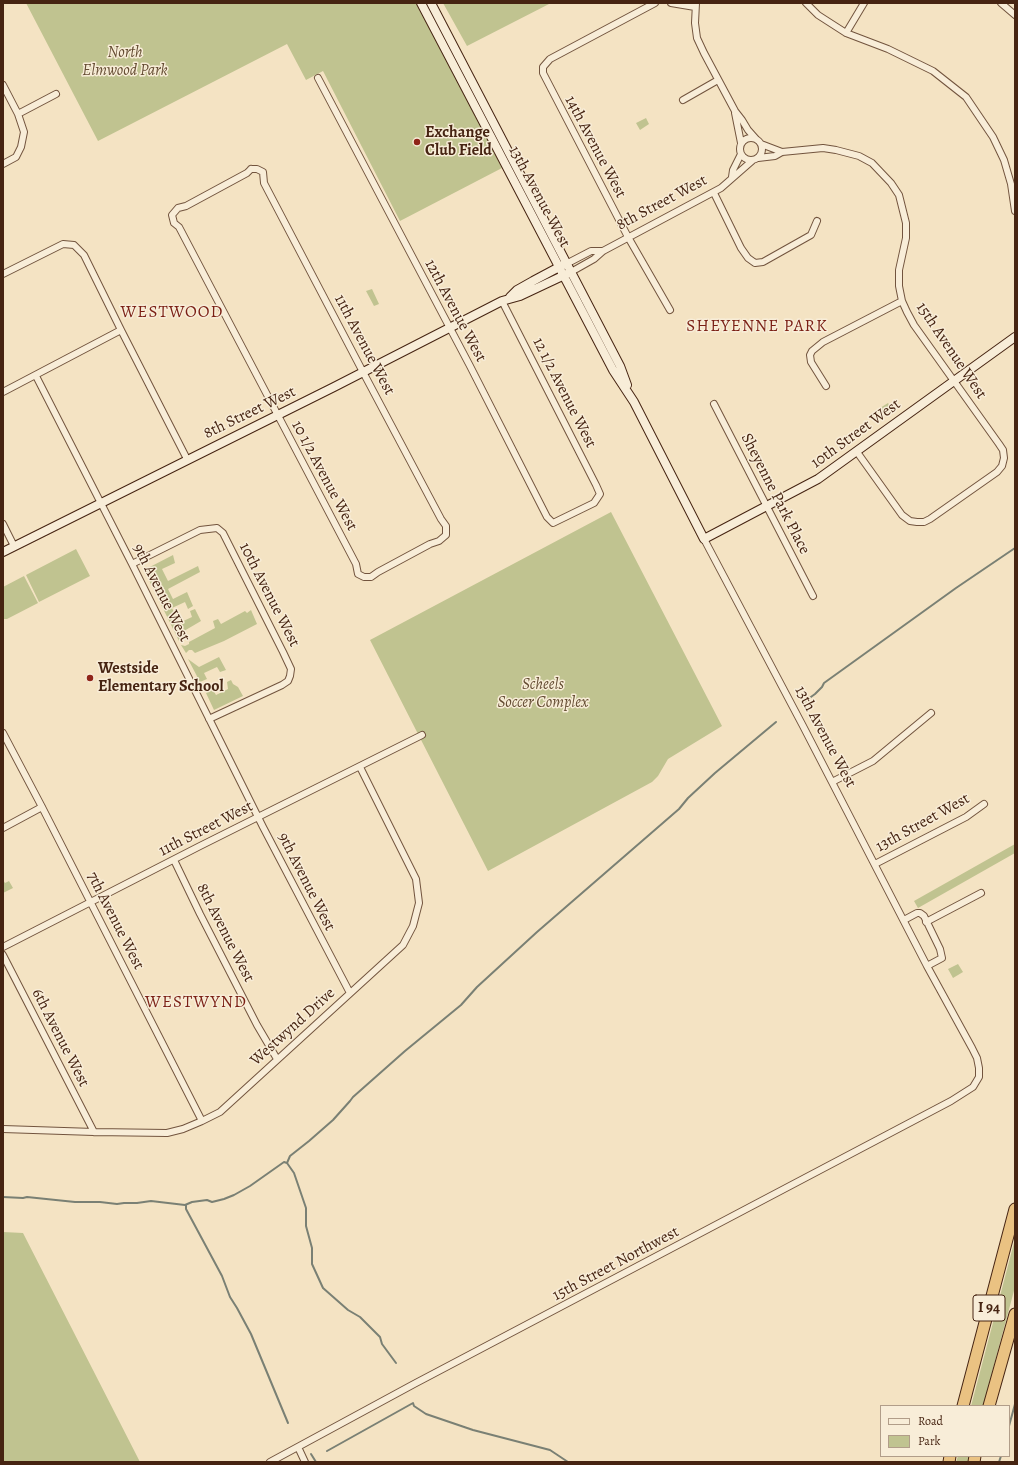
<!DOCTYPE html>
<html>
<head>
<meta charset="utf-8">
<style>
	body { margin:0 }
	#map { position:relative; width:1018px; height:1465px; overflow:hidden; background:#f4e3c3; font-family:Alegreya,serif }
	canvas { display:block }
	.frame { position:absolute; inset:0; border:4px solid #462412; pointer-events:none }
	.legend { position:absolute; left:880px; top:1405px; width:130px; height:52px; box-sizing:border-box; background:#f8edd8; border:1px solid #b19d89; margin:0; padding:5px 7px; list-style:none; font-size:12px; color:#462412 }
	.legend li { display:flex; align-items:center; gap:8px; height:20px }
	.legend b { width:20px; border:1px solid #b19d89 }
</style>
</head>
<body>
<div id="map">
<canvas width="1018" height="1465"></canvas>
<div class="frame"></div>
<ul class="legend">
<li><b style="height:5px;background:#f8edd8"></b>Road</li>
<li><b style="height:11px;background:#c0c390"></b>Park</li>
</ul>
</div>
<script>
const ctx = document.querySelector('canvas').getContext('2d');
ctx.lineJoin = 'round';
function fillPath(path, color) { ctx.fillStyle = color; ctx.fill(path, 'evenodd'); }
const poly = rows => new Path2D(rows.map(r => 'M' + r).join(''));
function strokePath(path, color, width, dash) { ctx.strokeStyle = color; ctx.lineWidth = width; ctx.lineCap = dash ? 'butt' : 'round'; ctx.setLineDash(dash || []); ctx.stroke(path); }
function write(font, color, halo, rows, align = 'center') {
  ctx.font = font + ' Alegreya,serif'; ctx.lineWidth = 3; ctx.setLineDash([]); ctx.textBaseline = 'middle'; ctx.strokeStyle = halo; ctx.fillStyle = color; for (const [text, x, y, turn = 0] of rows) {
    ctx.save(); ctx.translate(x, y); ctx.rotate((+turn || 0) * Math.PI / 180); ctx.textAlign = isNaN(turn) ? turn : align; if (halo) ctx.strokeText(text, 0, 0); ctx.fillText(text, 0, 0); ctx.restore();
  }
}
fillPath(poly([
	[26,3,417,3,502,168,400,221,323,71,306,80,287,44,98,141],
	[443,3,551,3,467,46],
	[646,118,649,124,640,130,636,123],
	[372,289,379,304,374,306,366,291],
	[888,403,893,411,885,416,880,408],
	[611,512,722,726,668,759,658,776,652,782,488,871,370,640],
	[76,549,90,576,39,602,26,575],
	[173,555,175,563,162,569,168,581,198,566,200,572,168,589,173,599,187,592,193,606,188,609,185,602,172,608,179,623,192,617,190,611,195,609,201,621,184,631,185,635,179,641,144,570],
	[24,576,38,603,7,619,3,619,3,587],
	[251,610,257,624,224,641,195,653,192,650,189,650,186,653,181,645,185,646,189,644,189,642,215,628,213,621,218,619,221,624,245,611,247,613],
	[219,657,226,670,220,672,217,667,204,673,207,679,200,682,188,659,199,667],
	[231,680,233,684,238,687,243,696,214,710,206,693,212,688,216,695,228,689,227,682],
	[1015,844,1015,853,918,908,914,901],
	[3,880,5,883,9,881,13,888,3,893],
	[958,964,963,972,953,978,948,969],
	[3,1232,23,1233,140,1462,3,1462],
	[1015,1239,1015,1287,983,1406,971,1406],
	[958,1456,970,1456,968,1462,956,1462]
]), '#c0c390');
strokePath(poly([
	[804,702,815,694,822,687,824,683,956,588,1015,548],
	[287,1163,294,1173,306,1208,306,1226,312,1248,312,1264,323,1288,348,1310,360,1317,380,1337,382,1344,396,1363],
	[3,1197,23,1198,27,1197,75,1202,100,1202,117,1204,124,1203,137,1203,151,1201,185,1205,192,1202,207,1200,212,1202,224,1199,234,1195,250,1186,284,1162,287,1163,290,1156,309,1141,333,1120,350,1101,353,1097,405,1051,461,1005,477,987,537,932,679,809,688,798,715,773,776,722],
	[186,1205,186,1209,222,1276,230,1297,237,1308,251,1334,288,1423],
	[1009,1426,1015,1404],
	[327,1451,413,1403,414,1406,426,1414,473,1430,550,1450,568,1462],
	[311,1454,316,1462],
	[999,1462,1001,1456]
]), '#7a8074', 2);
const street = poly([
	[655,3,550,59,543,67,543,73,628,237,670,310],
	[671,3,695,7],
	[696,3,695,23,697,38,704,53,735,111,742,120,748,130,756,139],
	[806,3,818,15,846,33,888,49,933,71,966,97,993,137,1004,160,1011,184,1015,211],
	[1001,3,1015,15],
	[846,33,864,3],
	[318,78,470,366,547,517,553,523,594,503,600,494,596,485,502,301],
	[3,85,18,114],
	[683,100,718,80],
	[735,113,741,143],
	'740 149a11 11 0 1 1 22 0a11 11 0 1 1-22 0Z',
	[761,144,782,152],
	[758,158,775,156,782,152,823,148,836,150,859,156,872,163,891,183,899,195,906,223,906,238,899,270,899,286,902,301,907,312,914,325,999,444,1003,450,1004,458,1002,466,997,472,930,519,924,522,917,522,910,521,902,515,857,452],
	[3,164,16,157,21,147,24,132,18,114,56,94],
	[251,169,257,169,263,172,264,183,363,372,441,519,446,526,446,535,439,541,430,544,378,572,371,577,364,577,358,574,356,564,179,227,174,223,172,215,178,208,186,206,247,173,251,169],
	[732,177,733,170,741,154],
	[714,193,741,248,748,258,755,263,763,262,811,235,817,221],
	[566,264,591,251,603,251],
	[571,272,594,259,603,251,721,188,753,160],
	[3,274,63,244,74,245,84,255,121,330,187,459],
	[36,376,132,564,263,827,350,993],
	[826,386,811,362,810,355,812,351,823,342,902,301],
	[3,392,121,330],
	[714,404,813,596],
	[3,524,14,546],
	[132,564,200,530,217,528,223,533,283,652,291,669,290,676,288,681,282,685,209,719],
	[3,733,42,807,202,1121],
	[832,782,873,761,931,713],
	[3,828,42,807],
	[174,860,200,914,257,1025,277,1059],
	[875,864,966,817,984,804],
	[904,920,917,913,920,913,924,916,940,949,942,958,927,966],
	[926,922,981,893],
	[3,947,200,846,422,735],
	[3,955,94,1132],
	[3,1129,94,1132,167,1133,183,1129,202,1121,220,1112,403,945,413,926,419,903,416,879,360,767],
	[298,1447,305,1462],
	[270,1462,414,1384,951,1101,973,1087,979,1077,979,1068,977,1058,972,1048,927,966,803,726,704,539]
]);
const secondary = poly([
	[421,3,613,370,634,402,704,539,818,479,1015,337],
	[431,3,620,366,627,385],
	[510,297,517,290,533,281,563,265],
	[3,552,334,387,502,301,520,296,571,272]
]);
const highway = poly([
	[963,1406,1015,1209],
	[989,1406,1015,1314],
	[949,1462,950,1456],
	[974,1462,975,1456]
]);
strokePath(street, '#72543e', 8);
strokePath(secondary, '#462412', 10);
strokePath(highway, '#462412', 13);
strokePath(street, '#f8edd8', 6);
strokePath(secondary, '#f8edd8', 8);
strokePath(highway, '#eac282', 11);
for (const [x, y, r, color] of [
	[417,142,4,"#8f2418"],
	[90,678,4,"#8f2418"]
]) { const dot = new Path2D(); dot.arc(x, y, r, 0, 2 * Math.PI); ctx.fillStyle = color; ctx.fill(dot); strokePath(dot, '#f8edd8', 1.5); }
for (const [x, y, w] of [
	[989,1308,32]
]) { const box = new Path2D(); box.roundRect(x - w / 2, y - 13, w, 26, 3); ctx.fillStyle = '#f8edd8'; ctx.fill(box); strokePath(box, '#462412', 1); }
write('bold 15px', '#462412', null, [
	["I 94",989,1308]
]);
write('italic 16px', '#644c32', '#f8edd8', [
	["North",125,53],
	["Elmwood Park",125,71],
	["Scheels",543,685],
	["Soccer Complex",543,703]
]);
write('bold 16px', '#462412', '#f8edd8', [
	["Exchange",425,133],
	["Club Field",425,151],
	["Westside",98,669],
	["Elementary School",98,687]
], 'left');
write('16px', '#462412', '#f8edd8', [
	["14th Avenue West",595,147,62],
	["13th Avenue West",539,197,62],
	["8th Street West",662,203,-28],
	["12th Avenue West",455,311,62],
	["11th Avenue West",364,345,62],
	["15th Avenue West",951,351,56],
	["12 1/2 Avenue West",564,393,63],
	["8th Street West",250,413,-26],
	["10th Street West",856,434,-36],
	["10 1/2 Avenue West",324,476,62],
	["Sheyenne Park Place",775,494,63],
	["9th Avenue West",161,593,63],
	["10th Avenue West",269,595,63],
	["13th Avenue West",825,737,62],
	["13th Street West",923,823,-29],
	["11th Street West",206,829,-27],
	["9th Avenue West",306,882,63],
	["7th Avenue West",115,921,63],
	["8th Avenue West",225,933,63],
	["Westwynd Drive",293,1027,-42],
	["6th Avenue West",60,1038,63],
	["15th Street Northwest",616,1264,-28]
]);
ctx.letterSpacing = '1px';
write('17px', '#7a1f14', '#f8edd8', [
	["WESTWOOD",172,313],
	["SHEYENNE PARK",757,327],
	["WESTWYND",196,1003]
]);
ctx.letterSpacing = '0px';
</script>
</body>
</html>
